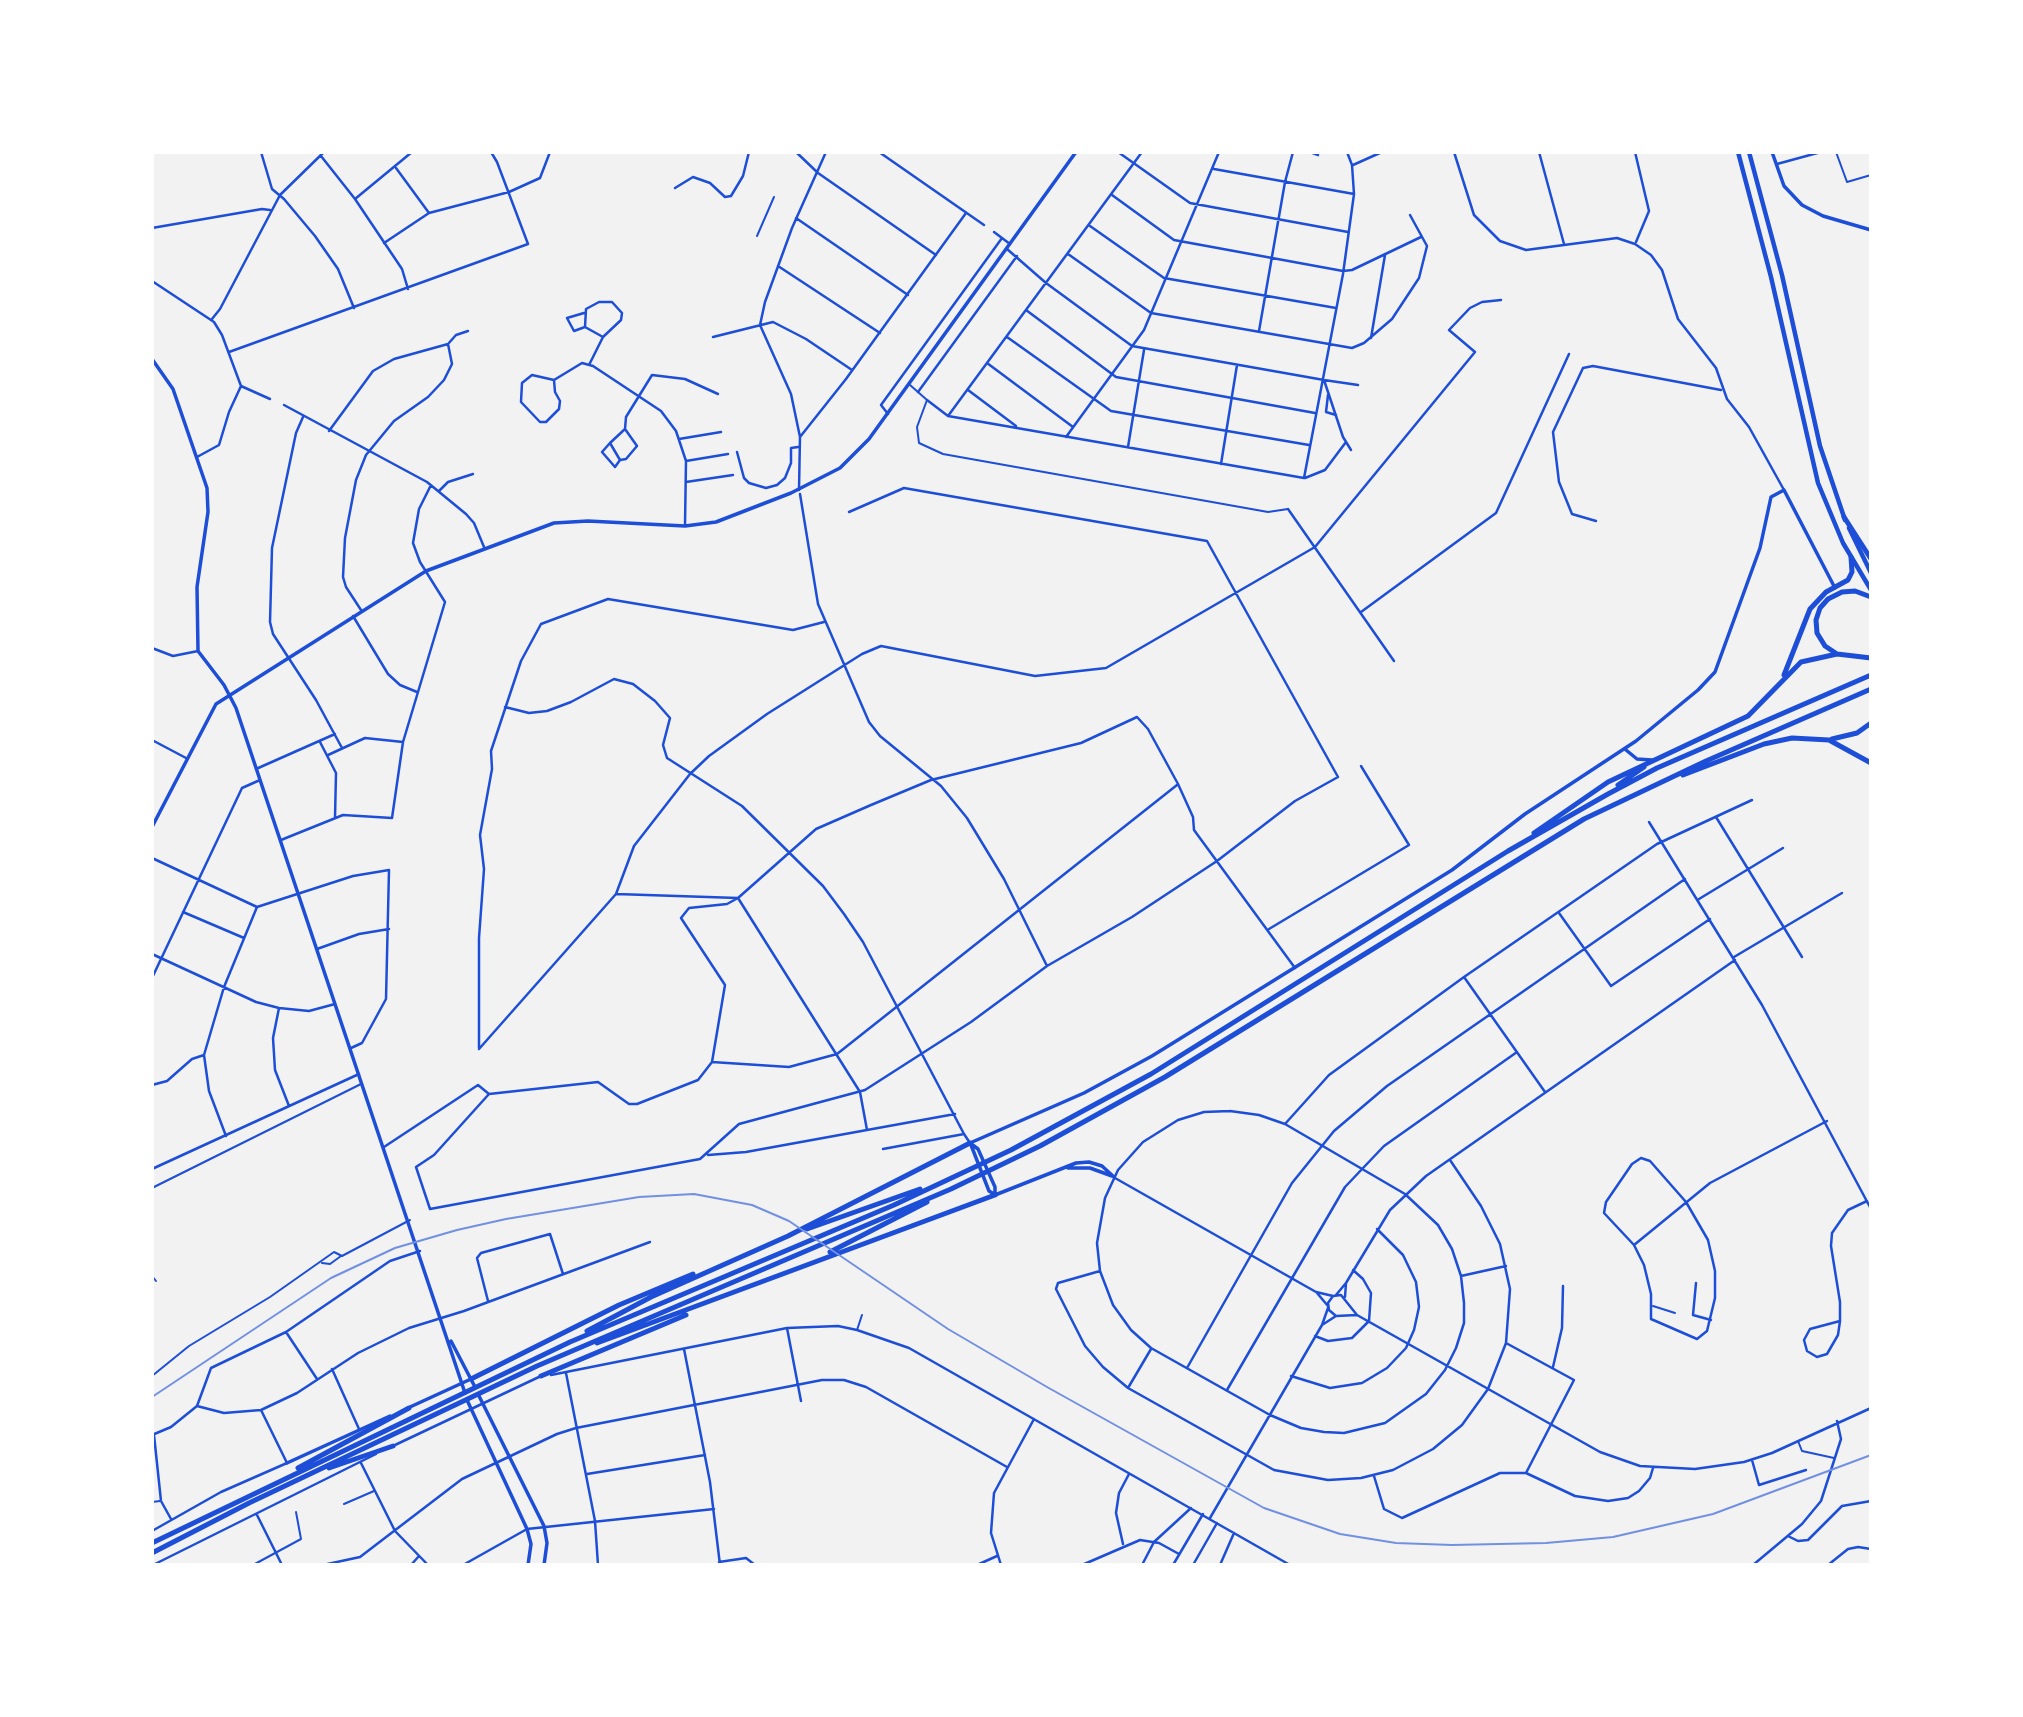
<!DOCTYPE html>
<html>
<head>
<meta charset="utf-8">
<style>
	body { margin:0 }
	#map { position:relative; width:2023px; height:1717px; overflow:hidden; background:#f2f2f2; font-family:Barlow,sans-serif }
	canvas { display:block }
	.frame { position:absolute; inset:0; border:154px solid #fff; pointer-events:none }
</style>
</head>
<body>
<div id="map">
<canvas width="2023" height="1717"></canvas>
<div class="frame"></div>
</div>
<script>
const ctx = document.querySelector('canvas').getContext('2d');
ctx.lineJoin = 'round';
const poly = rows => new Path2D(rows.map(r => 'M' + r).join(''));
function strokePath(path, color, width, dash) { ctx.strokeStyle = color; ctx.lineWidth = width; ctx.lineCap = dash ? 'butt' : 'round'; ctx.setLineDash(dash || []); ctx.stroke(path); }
strokePath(poly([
	[1836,152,1847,182,1871,175],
	[757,236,774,197],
	[910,385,927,400,917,427,919,443,943,454,1268,512,1288,509],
	[152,1188,361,1084],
	[322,1263,330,1264,341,1256],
	[152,1276,156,1281],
	[1653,1306,1675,1313],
	[857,1330,862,1315],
	[152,1376,189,1346,270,1297,334,1252,342,1256,410,1220],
	[152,1502,160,1501],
	[344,1504,374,1491],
	[253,1565,301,1539,296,1512]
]), '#1d4ed8', 2);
strokePath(poly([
	[1798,1441,1802,1451,1834,1458]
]), '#1d4ed8', 2);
strokePath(poly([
	[261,152,272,189,284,199,315,236,338,269,354,308],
	[796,152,818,173,936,255],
	[879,152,984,225],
	[1118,152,1190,203,1348,232],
	[1310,152,1318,155],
	[1454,152,1474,215,1500,241,1526,250,1617,238,1635,244,1651,255,1662,270,1678,319,1716,368,1727,399,1749,427,1784,490],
	[1539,152,1564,244],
	[1635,152,1649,211,1636,242],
	[321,156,355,199,402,269,408,289],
	[1777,164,1821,152],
	[1353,165,1382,152],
	[396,168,429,213],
	[1214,169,1354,194],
	[675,188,693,177,710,183,725,197,731,196,743,176,749,152],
	[1112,195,1174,240,1343,271,1352,270,1421,237],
	[355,199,412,152],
	[796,218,908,295],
	[1090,226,1164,278,1336,308],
	[152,228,262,209,270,210],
	[994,232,1010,244],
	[384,243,429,213,509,192,540,178,550,152],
	[1007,249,1046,283,1132,346,1324,380,1343,437,1351,450],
	[1068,254,1151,313,1352,348,1364,343,1392,319,1419,278,1427,246,1410,215],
	[778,266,880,333],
	[152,281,214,322,222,335,241,386,229,412,219,445,197,457],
	[1026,310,1116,377,1315,413],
	[584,313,567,318,574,331,585,327],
	[212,319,220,309,280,195,324,152],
	[1259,331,1285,182,1293,152],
	[713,337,773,322,806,339,852,370],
	[1007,337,1111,411,1309,445],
	[1371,338,1385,255],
	[229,352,528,244,497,162,491,152],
	[987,363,1073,427],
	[589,365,603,337,585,327,586,309,599,302,612,302,622,313,621,320,603,337],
	[554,380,532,375,522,383,521,402,540,422,546,422,559,409,560,401,555,392,554,380,582,363,593,366,661,411,676,431,686,461,685,525],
	[1324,380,1358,385],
	[241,386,270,399],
	[968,390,1016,426],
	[918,392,1017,256],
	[1328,395,1326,412,1336,415],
	[927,400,948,416,1304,478,1343,274,1354,194,1352,165,1347,152],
	[284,405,427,482,466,514,474,523,484,547],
	[888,414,881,405,1002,238],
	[948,416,1142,152],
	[303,417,296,433,272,548,270,622,273,634,316,700,342,748],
	[625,429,637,446,626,459,620,460,610,443,625,429,626,417,652,375,685,379,718,394],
	[329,431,373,371,394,359,448,344,456,335,468,331],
	[800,437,846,379,966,213],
	[1066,437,1144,330,1219,152],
	[679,439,721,432],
	[610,443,602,452,615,467,620,460],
	[1128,447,1144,350],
	[737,452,744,478,749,483,766,488,777,485,785,478,791,463,791,448,798,447],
	[686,461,728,454],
	[1221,464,1237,365],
	[1305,478,1325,470,1346,442],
	[686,482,733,475],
	[799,490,800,437,791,394,760,325,765,302,792,228,826,152],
	[439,491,448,482,473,474],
	[800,494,818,604,869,722,880,736,941,786,967,818,1004,879,1047,966],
	[1288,509,1394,661],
	[1596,521,1572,514,1559,482,1553,432,1583,368,1593,366,1721,390],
	[361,610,346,587,343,577,345,538,356,480,366,455,394,421,428,397,444,380,452,364,448,344],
	[1361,612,1496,513,1569,354],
	[353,616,388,674,400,685,417,692],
	[152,648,173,656,198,651],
	[505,707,529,713,547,711,571,702,614,679,633,684,655,701,670,718,663,745,667,758,742,806,823,886,844,914,863,942,964,1134],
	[152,740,186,758],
	[320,742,336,773,335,818],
	[328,755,365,738,403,742],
	[256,769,335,734],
	[1716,817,1802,957],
	[1649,822,1762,1005,1871,1209],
	[281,840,343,815,392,818,403,742,445,602,420,562,413,543,419,509,431,485],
	[152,858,257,907,353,876,389,870,386,999,362,1043,351,1048],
	[616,894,634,846,690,774,709,756,767,714,862,654,881,646,1035,676,1106,668,1315,547,1475,352,1449,330,1470,308,1482,302,1501,300],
	[1699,899,1783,848],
	[183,912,244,938],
	[1559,913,1611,986,1710,919],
	[1269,929,1409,845,1361,766],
	[317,949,359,934,389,929],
	[152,954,256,1002,279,1008,309,1011,335,1004],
	[1734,957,1842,893],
	[1464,977,1545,1092],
	[152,978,242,788,260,780],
	[279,1008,273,1038,275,1070,289,1106],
	[479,1048,479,938,484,869,480,835,492,769,491,751,521,661,541,624,608,599,793,630,824,622],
	[479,1049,616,894,738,898,816,829,871,805,931,780,1081,743,1137,717,1148,729,1178,784,1193,817,1194,830,1295,968],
	[712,1062,789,1067,837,1054,1177,785],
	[152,1085,167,1081,192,1059,204,1055],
	[489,1094,434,1155,416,1167,430,1209,700,1159,739,1124,865,1090,971,1022,1047,966,1132,917,1217,861,1295,801,1338,777,1207,541,904,488,849,512],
	[1230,1111,1259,1115,1285,1124,1405,1194,1438,1225,1452,1249,1461,1276,1464,1303,1464,1323,1456,1348,1445,1370,1426,1394,1385,1423,1344,1433,1324,1432,1301,1428,1270,1415,1151,1348,1131,1330,1113,1305,1100,1271,1097,1243,1105,1198,1118,1170,1143,1142,1178,1120,1204,1112,1230,1111],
	[1285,1124,1329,1075,1464,977,1657,844,1752,800],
	[226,1136,209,1091,204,1055,224,987,257,907],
	[384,1147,478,1085,489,1094,598,1082,629,1104,637,1104,698,1080,712,1062,725,985,681,918,689,908,727,904,738,898,860,1092,867,1130],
	[883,1149,964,1134,970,1143],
	[708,1155,746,1152,955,1114],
	[1641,1158,1650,1161,1686,1202,1708,1240,1715,1271,1715,1298,1707,1331,1697,1339,1651,1319,1651,1294,1644,1265,1634,1245,1604,1213,1606,1202,1632,1164,1641,1158],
	[152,1169,359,1074],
	[1115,1178,1316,1292,1333,1296],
	[1634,1245,1710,1183,1827,1121],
	[1100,1271,1058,1283,1056,1289,1085,1346,1103,1367,1128,1388,1274,1470,1328,1480,1361,1478,1393,1470,1433,1449,1462,1425,1488,1389,1506,1343,1510,1289,1500,1244,1481,1206,1450,1160],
	[1461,1276,1506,1266],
	[1696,1283,1693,1315,1711,1320],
	[1317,1293,1328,1306],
	[1336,1295,1346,1283,1390,1210,1426,1176,1735,960],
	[1345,1297,1346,1283],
	[488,1301,477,1258,481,1253,550,1234,563,1274],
	[1336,1316,1329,1310,1328,1303,1333,1296,1341,1295,1357,1315,1600,1452,1640,1466,1695,1469,1744,1462,1772,1453,1871,1408],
	[1840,1321,1810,1329,1804,1340,1807,1351,1817,1357,1827,1354,1838,1335,1840,1321,1840,1302,1831,1246,1832,1233,1848,1210,1867,1201],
	[1322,1325,1336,1316,1357,1315],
	[787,1328,801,1401],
	[286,1332,317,1379],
	[1315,1336,1328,1341,1352,1338,1369,1321,1371,1293,1363,1279,1353,1270],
	[1506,1343,1574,1380,1526,1473],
	[684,1349,710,1482,720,1565],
	[1553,1367,1562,1328,1563,1286],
	[1187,1368,1292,1183,1334,1131,1387,1086,1685,879],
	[332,1369,359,1429],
	[566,1373,595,1521,598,1565],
	[551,1375,787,1328,838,1326,857,1330,909,1348,1290,1565],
	[1291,1376,1330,1388,1362,1383,1387,1368,1406,1348,1414,1330,1419,1307,1416,1282,1403,1255,1377,1229],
	[1128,1388,1151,1349],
	[1227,1390,1345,1187,1384,1146,1517,1052],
	[197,1406,224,1413,261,1410,297,1393,358,1353,409,1328,464,1311,650,1242],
	[152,1435,171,1427,197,1406,211,1368,286,1332,390,1261,420,1251],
	[154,1435,161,1501,171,1519],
	[395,1445,541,1376],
	[1752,1460,1759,1485,1806,1470],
	[361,1463,395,1531,428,1565],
	[587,1474,705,1455],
	[1374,1476,1384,1509,1402,1518,1500,1473,1526,1473,1575,1496,1608,1501,1628,1498,1639,1491,1650,1478,1653,1468],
	[257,1515,282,1565],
	[1210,1518,1322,1325,1328,1308],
	[152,1531,221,1492,287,1463,261,1410],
	[1788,1536,1798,1541,1808,1540,1842,1506,1871,1501],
	[1123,1544,1116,1513,1119,1493,1129,1474],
	[719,1562,746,1558,755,1565],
	[153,1565,376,1454],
	[323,1565,360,1557,462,1479,557,1434,576,1428,822,1380,844,1380,866,1387,1007,1467],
	[411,1565,419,1556],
	[463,1565,527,1529,714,1509],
	[977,1565,997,1556],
	[1001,1565,991,1533,994,1493,1034,1419],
	[1082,1565,1140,1540,1159,1543,1179,1554],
	[1142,1565,1154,1542,1191,1508],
	[1173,1565,1203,1514],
	[1193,1565,1217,1523],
	[1220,1565,1234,1533],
	[1753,1565,1802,1524,1821,1501,1841,1439,1837,1421],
	[1828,1565,1848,1549,1858,1547,1871,1549]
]), '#1d4ed8', 2.5);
strokePath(poly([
	[1772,152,1784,186,1802,205,1823,216,1871,230],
	[152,359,173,389,207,488,208,512,197,587,198,651,224,685,236,708,465,1393],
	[1626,750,1637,759,1652,760],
	[152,827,216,704,426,571,554,523,588,521,685,526,716,522,791,493,840,468,869,439,1076,152],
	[970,1143,1084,1093,1152,1056,1452,870,1525,814,1636,741,1698,690,1715,672,1760,548,1771,497,1784,490,1835,588],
	[970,1143,978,1149,995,1187,995,1195],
	[971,1145,989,1191,994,1194],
	[1068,1168,1090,1168,1112,1176],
	[995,1195,1076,1163,1089,1162,1102,1166,1114,1177],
	[451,1341,475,1387],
	[478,1394,544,1526,547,1543,544,1565],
	[467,1400,527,1529,531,1544,528,1565],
	[410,1407,471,1379],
	[287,1463,390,1416]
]), '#1d4ed8', 3.5);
strokePath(poly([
	[1738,152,1771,277,1818,483,1843,543,1871,590],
	[1749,152,1782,275,1820,446,1845,520],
	[1849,528,1871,573]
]), '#1d4ed8', 4.5);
strokePath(poly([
	[1844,517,1871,559],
	[1837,654,1825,646,1817,633,1816,620,1820,608,1828,599,1842,592,1855,591,1871,597],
	[1784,675,1810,609,1826,592,1848,580,1852,572,1851,557],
	[1832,739,1857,733,1871,723],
	[1683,775,1764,744,1792,738,1829,740,1871,763],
	[1618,785,1644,767],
	[1534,833,1608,782,1748,716,1801,662,1837,654,1871,658],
	[807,1229,920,1189],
	[830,1252,927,1202],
	[587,1331,651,1297,788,1236,970,1143],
	[597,1343,995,1195],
	[541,1376,686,1315],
	[471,1379,619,1305,693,1274],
	[298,1468,409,1408],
	[329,1468,393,1446],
	[152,1543,570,1342,894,1205,1011,1150,1151,1074,1508,851,1608,794,1657,768,1871,675],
	[152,1553,249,1503,537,1366,951,1189,1040,1146,1165,1077,1584,819,1706,761,1871,689]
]), '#1d4ed8', 5);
strokePath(poly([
	[152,1397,331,1278,395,1248,457,1230,506,1219,639,1197,694,1194,752,1205,789,1221,948,1329,1047,1387,1264,1508,1340,1534,1396,1543,1452,1545,1546,1543,1613,1537,1713,1514,1871,1455]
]), '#7290e2', 2);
</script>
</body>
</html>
